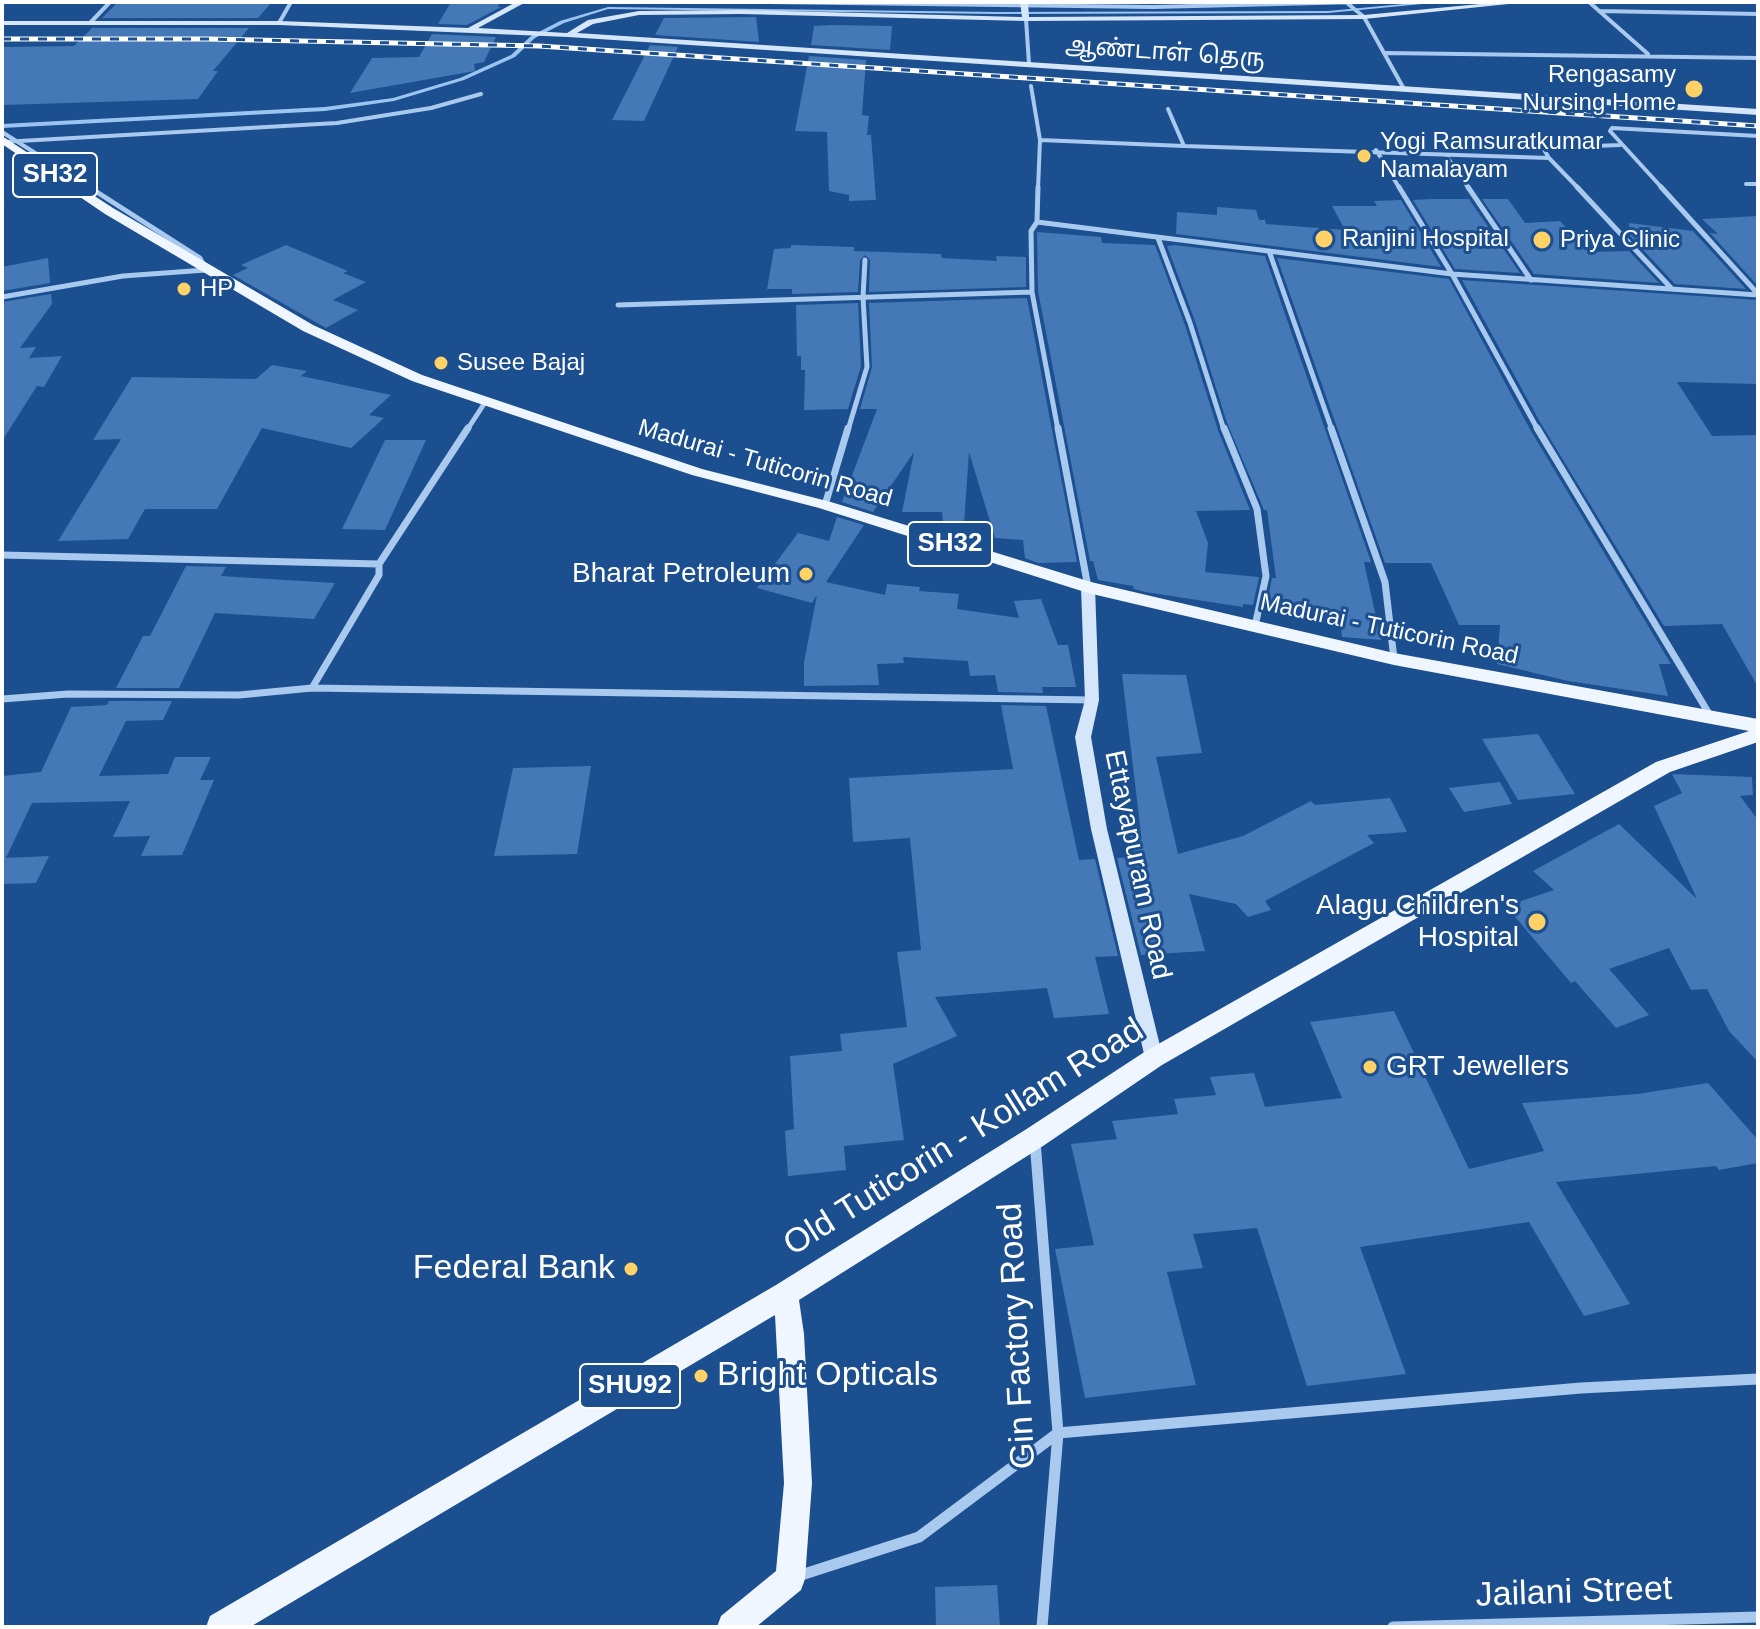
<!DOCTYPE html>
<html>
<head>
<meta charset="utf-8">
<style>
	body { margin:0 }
	#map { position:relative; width:1760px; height:1629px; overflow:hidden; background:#1b4f8f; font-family:Arial,sans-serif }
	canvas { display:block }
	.frame { position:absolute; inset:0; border:4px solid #fff; pointer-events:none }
</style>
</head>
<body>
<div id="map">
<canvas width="1760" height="1629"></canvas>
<div class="frame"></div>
</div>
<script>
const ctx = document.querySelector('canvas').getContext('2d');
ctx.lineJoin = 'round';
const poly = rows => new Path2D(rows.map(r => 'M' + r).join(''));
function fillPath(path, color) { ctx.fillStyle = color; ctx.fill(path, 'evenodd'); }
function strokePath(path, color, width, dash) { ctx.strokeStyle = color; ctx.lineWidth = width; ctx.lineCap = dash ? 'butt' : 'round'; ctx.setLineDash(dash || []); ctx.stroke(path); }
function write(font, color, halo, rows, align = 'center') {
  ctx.font = font + ' Arial,"Noto Sans Tamil",sans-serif'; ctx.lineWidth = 6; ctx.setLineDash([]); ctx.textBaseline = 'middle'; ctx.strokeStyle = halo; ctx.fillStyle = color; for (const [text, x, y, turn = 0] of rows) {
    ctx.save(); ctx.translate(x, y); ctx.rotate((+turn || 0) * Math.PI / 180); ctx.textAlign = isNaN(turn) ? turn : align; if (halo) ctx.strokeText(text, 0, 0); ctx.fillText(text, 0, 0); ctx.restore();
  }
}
fillPath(poly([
	[1425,2,1443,2,1328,13,998,14,608,9,564,23,535,38,515,57,464,80,394,101,325,111,2,128,2,124,325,107,393,98,460,78,511,55,531,36,560,21,608,7,998,12,1328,11,1425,2]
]), '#9cc4f0');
fillPath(poly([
	[138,2,272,2,258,18,102,18,116,4],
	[451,2,500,2,498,7,501,7,467,25,438,24],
	[756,17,759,42,655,35,664,18],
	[832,25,892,26,890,50,811,45,814,26],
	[92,28,249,28,213,71,218,71,198,99,2,105,2,47,74,46],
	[432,34,496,37,484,62,474,64,475,71,350,93,372,58,419,57],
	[650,45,678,47,644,121,612,120],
	[809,56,866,60,862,115,869,116,867,135,871,135,876,200,849,201,849,195,829,191,827,132,795,131],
	[1431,199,1469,199,1520,273,1455,269,1413,200],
	[1482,199,1508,199,1525,223,1560,221,1589,252,1629,251,1659,283,1534,274],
	[1401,200,1441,267,1176,234,1177,212,1217,215,1217,207,1256,210,1259,220,1265,220,1266,224,1345,230,1332,206,1377,206,1374,201],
	[1758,216,1758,286,1710,233,1718,234,1702,219],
	[1629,223,1693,231,1746,289,1675,284,1630,236],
	[1037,232,1101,237,1102,243,1155,245,1185,325,1218,430,1250,510,1196,511,1208,543,1205,572,1259,577,1253,605,1243,604,1243,607,1145,592,1134,589,1133,586,1098,580,1093,561,1090,561,1038,291],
	[286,245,348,271,343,273,366,282,333,300,358,310,326,328,233,275,248,268,241,265],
	[791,245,854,247,854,251,941,254,942,258,997,261,996,256,1026,257,1026,287,869,292,870,260,865,255,860,260,858,292,792,294,792,289,767,289,774,249,791,248],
	[1175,245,1265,256,1371,562,1364,562,1381,640,1342,637,1341,625,1313,622,1311,613,1266,607,1272,578,1276,578,1267,510,1264,510,1227,423,1195,321,1167,246],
	[48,258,50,283,2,291,2,267],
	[1277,258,1449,279,1531,431,1671,664,1659,664,1668,696,1568,681,1497,664,1500,625,1459,625,1431,563,1385,563],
	[1462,280,1758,300,1758,384,1677,382,1712,436,1758,435,1758,687,1722,624,1664,626,1540,422],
	[51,294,52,304,20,348,36,347,29,358,62,356,44,387,37,386,2,441,2,302],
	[1027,298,1077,562,1038,563,1025,558,1023,540,995,538,969,452,963,539,944,533,942,512,902,512,914,452,873,512,842,502,877,409,860,409,872,367,869,303],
	[858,303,861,366,848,409,804,410,805,370,801,370,801,356,797,356,796,305],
	[272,365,307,371,301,376,391,395,369,415,384,418,351,448,262,428,217,509,145,509,128,539,58,541,121,439,93,440,132,377,256,379],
	[385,440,426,440,385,530,342,529],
	[837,517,864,525,826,582,885,595,887,584,920,587,919,591,959,594,957,609,1019,618,1014,601,1041,599,1058,645,1068,645,1076,687,1042,687,1043,693,998,692,995,675,970,676,968,661,903,657,904,663,877,664,879,685,804,686,804,662,817,595,812,603,757,588,798,533,829,541],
	[186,566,226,567,221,576,335,583,314,619,215,613,179,688,116,688,143,636,150,636],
	[1122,674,1186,675,1202,753,1156,757,1178,854,1243,836,1311,801,1315,805,1390,798,1407,832,1367,835,1374,843,1265,901,1271,910,1248,917,1236,904,1189,894,1205,951,1141,955,1117,858,1134,857,1130,836,1141,834],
	[109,701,172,701,163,720,126,721,99,776,168,774,175,757,211,757,200,780,214,780,182,855,141,856,150,836,113,837,130,801,32,803,6,858,49,856,36,883,2,884,2,776,41,772,71,707,107,705],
	[1001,705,1046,706,1079,860,1095,859,1118,956,1095,957,1109,1014,1054,1018,1047,988,935,997,957,1036,893,1064,904,1140,844,1146,846,1170,788,1176,785,1131,794,1129,790,1056,842,1051,840,1034,907,1027,897,952,921,950,910,838,853,842,849,778,1013,769],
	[1538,734,1575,794,1518,800,1482,739],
	[591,766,577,854,494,856,513,768],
	[1672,774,1752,777,1753,795,1740,796,1758,820,1758,1062,1729,1031,1707,989,1691,990,1669,948,1609,969,1649,1015,1616,1028,1575,981,1571,983,1506,906,1554,890,1533,871,1619,824,1697,899,1654,806,1682,793],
	[1500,782,1512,804,1464,812,1449,788],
	[1394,1011,1469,1169,1544,1151,1522,1103,1637,1094,1708,1083,1758,1140,1758,1163,1719,1170,1716,1166,1556,1182,1630,1304,1584,1316,1529,1222,1360,1247,1406,1374,1307,1386,1257,1228,1193,1234,1203,1268,1167,1272,1196,1385,1085,1398,1055,1249,1094,1245,1071,1144,1117,1139,1112,1121,1178,1114,1174,1099,1216,1095,1210,1077,1254,1073,1265,1107,1342,1098,1310,1022],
	[997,1585,1000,1627,936,1627,935,1587]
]), '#4478b7');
strokePath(poly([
	[769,2,1153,7,1360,2],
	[1589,2,1648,54],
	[1347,3,1364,17,1404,89],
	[1599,11,1758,14],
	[1026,19,1029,64],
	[90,23,110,2],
	[279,23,291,2],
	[1386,53,1758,58],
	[1031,86,1040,140,1038,189],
	[1168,109,1184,146,1549,158,1579,189],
	[2,132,92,189],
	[1040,140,1184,146],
	[2,142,337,123,431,108,481,94],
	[1376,150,1400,189],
	[1446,155,1469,189],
	[1549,158,1543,148,1620,145],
	[1746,184,1758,184],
	[1663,189,1610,131,1612,128,1758,136]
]), '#a9c9ee', 4);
strokePath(poly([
	[1038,187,1037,222,1452,274,1758,295],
	[1399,187,1452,274,1538,430],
	[1468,187,1531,280],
	[1577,187,1672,289],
	[1661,187,1758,294],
	[1037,222,1031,231,1032,292,1058,430],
	[1158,238,1190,323,1224,430],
	[1269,251,1332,430],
	[2,297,123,276,206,270,200,258,89,187],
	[618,305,1032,292],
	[467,430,486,401],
	[848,430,867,367,863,297,865,260]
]), '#a9c9ee', 5);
strokePath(poly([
	[1058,428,1088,587],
	[1224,428,1257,509,1266,576,1255,626],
	[1331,428,1385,582,1394,659],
	[1537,428,1711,717],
	[825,505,848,428],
	[2,555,379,564],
	[312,688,379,575,379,564,468,428],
	[2,699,68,694,239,695,312,688,1092,700]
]), '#a9c9ee', 7);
strokePath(poly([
	[1035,1141,1058,1433,1042,1627],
	[798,1576,919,1537,1058,1433,1581,1388,1758,1379],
	[1393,1627,1758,1617]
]), '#a9c9ee', 11);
fillPath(poly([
	[516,2,526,2,478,28,567,33,588,20,639,11,741,10,1022,17,1020,2,1028,2,1029,17,1364,15,1501,2,1528,2,1364,19,1026,21,741,14,639,15,593,24,577,33,1758,109,1758,115,568,37,279,25,2,25,2,21,279,21,468,28,516,2],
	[1088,583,1095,587,1099,700,1091,737,1107,829,1163,1058,1161,1064,1154,1066,1147,1064,1145,1058,1091,829,1075,737,1085,700,1081,587,1088,583]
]), '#d6e6fa');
fillPath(poly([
	[2,136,113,208,313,325,422,375,702,469,831,502,1091,582,1394,653,1758,719,1758,742,1670,772,1162,1065,1043,1146,799,1300,804,1334,812,1483,805,1579,801,1590,756,1627,717,1627,721,1616,776,1571,784,1483,775,1315,250,1627,206,1627,210,1616,776,1285,1025,1130,1146,1051,1656,762,1749,731,1394,665,1088,593,819,508,692,475,412,381,303,331,105,214,2,144,2,136]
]), '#f0f6ff');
const rail = poly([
	[2,39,207,39,539,46,1758,126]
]);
strokePath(rail, '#fff', 5);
strokePath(rail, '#1b4f8f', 3, [9]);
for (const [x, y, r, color] of [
	[1694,89,10,"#ffd166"],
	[1364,156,8,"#ffd166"],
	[1324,239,10,"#ffd166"],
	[1542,240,10,"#ffd166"],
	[184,289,8,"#ffd166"],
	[441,363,8,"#ffd166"],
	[806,574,8,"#ffd166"],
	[1537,922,10,"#ffd166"],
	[1370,1067,8,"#ffd166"],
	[631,1269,8,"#ffd166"],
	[701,1376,8,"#ffd166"]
]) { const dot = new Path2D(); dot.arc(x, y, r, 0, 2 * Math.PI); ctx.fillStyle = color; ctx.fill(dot); strokePath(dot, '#1b4f8f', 3); }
write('24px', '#fff', '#1b4f8f', [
	["ஆண்டாள் தெரு",1165,53,4],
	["Madurai - Tuticorin Road",765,464,16],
	["Madurai - Tuticorin Road",1389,630,12]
]);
write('24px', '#fff', '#1b4f8f', [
	["Rengasamy",1676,75,"right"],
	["Nursing Home",1676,103,"right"],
	["Yogi Ramsuratkumar",1380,142],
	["Namalayam",1380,170],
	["Ranjini Hospital",1342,239],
	["Priya Clinic",1560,240],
	["HP",200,289],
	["Susee Bajaj",457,363]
], 'left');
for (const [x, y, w] of [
	[55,175,84],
	[950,544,84],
	[630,1386,100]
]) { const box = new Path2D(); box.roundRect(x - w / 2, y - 22, w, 44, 6); ctx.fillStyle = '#1b4f8f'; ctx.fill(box); strokePath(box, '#fff', 2); }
write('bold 26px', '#fff', null, [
	["SH32",55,175],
	["SH32",950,544],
	["SHU92",630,1386]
]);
write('28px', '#fff', '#1b4f8f', [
	["Bharat Petroleum",790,574],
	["Alagu Children's",1519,906],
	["Hospital",1519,938],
	["GRT Jewellers",1386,1067,"left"]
], 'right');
write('28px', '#fff', '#1b4f8f', [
	["Ettayapuram Road",1137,865,78]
]);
write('34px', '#fff', '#1b4f8f', [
	["Old Tuticorin - Kollam Road",964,1138,-32],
	["Gin Factory Road",1018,1336,-93],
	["Jailani Street",1574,1593,-2]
]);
write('34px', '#fff', '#1b4f8f', [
	["Federal Bank",615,1269],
	["Bright Opticals",717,1376,"left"]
], 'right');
</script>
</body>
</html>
